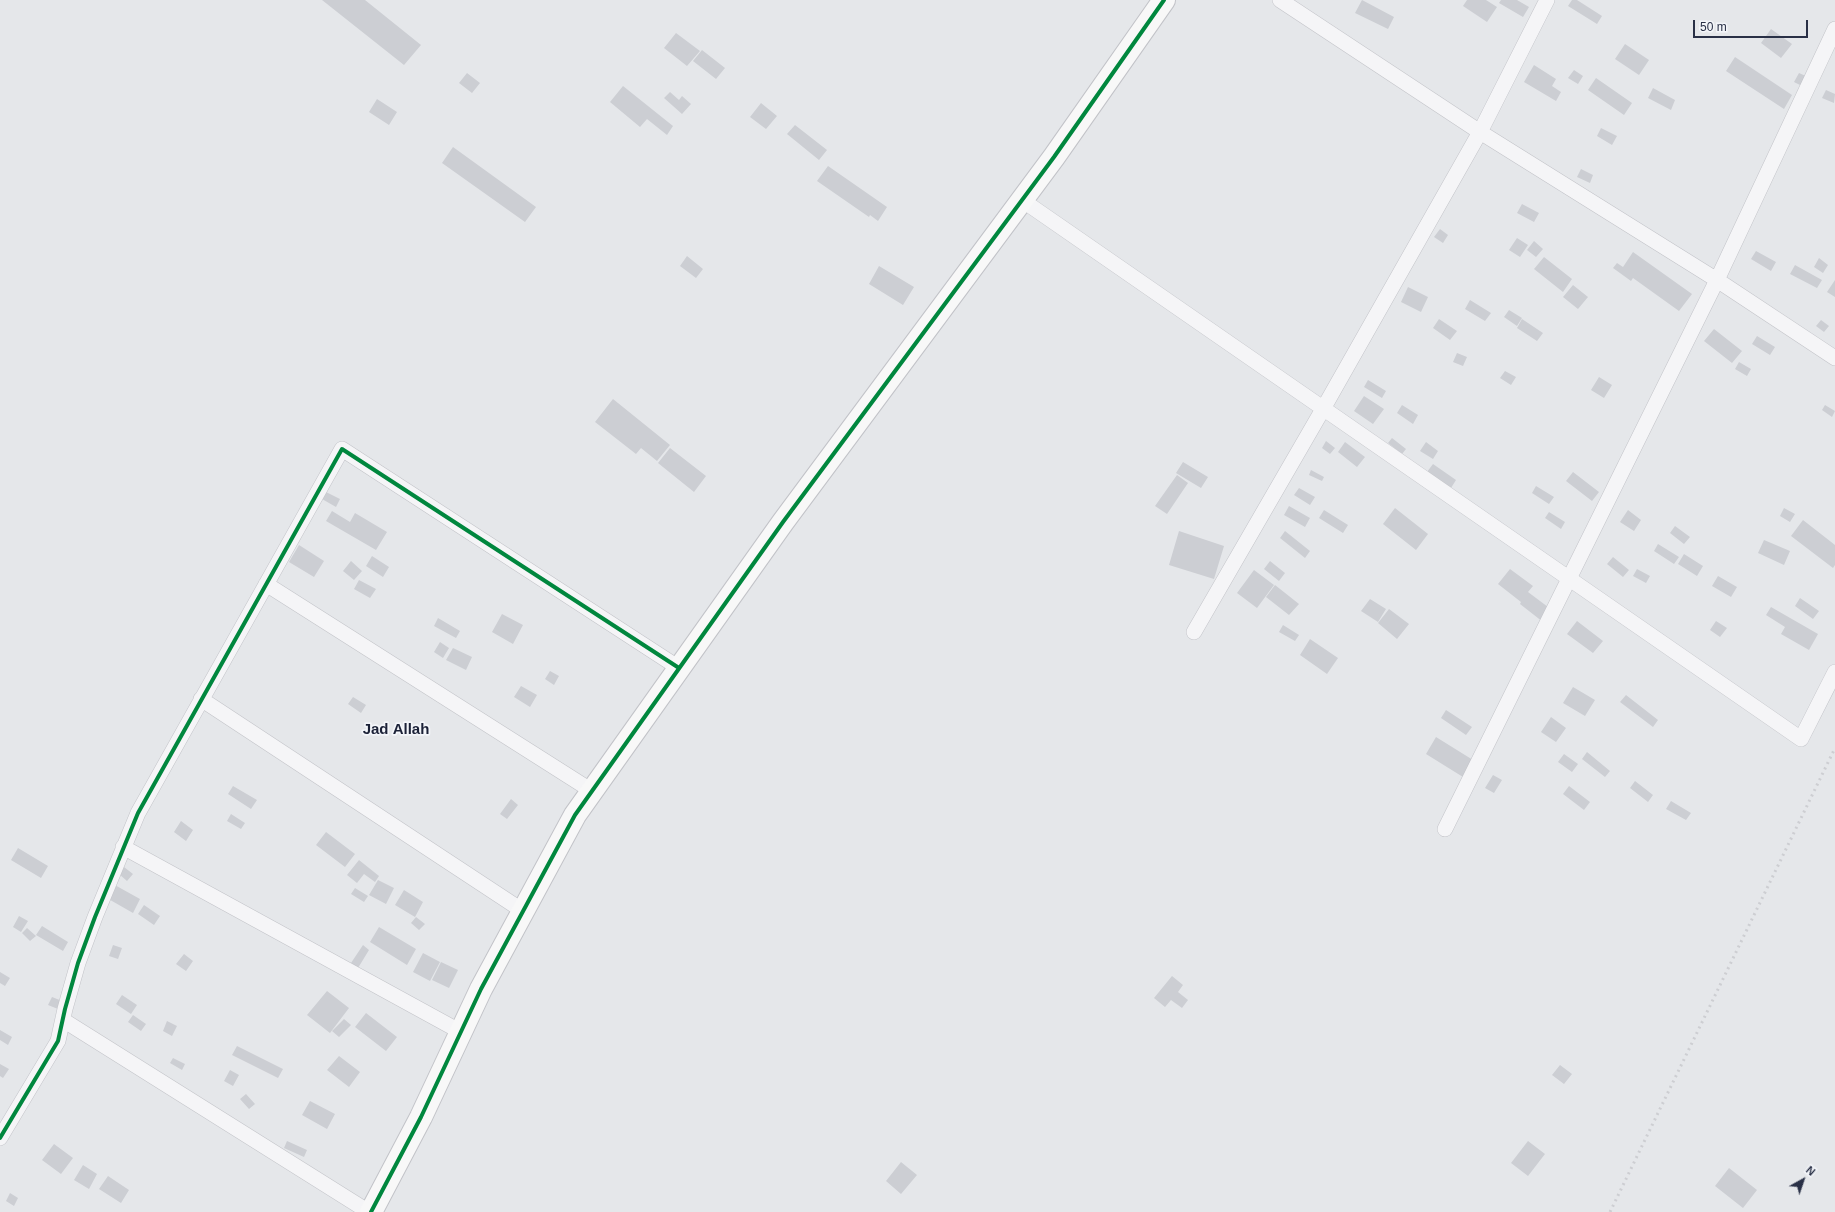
<!DOCTYPE html>
<html>
<head>
<meta charset="utf-8">
<style>
	body { margin:0 }
	#map { position:relative; width:1835px; height:1212px; overflow:hidden; background:#e5e7ea; font-family:Helvetica,sans-serif }
	canvas { display:block }
	.north { position:absolute; left:1783px; top:1160px; width:40px; height:40px; -webkit-text-stroke:3px #f3f5f9; paint-order:stroke; rotate:40deg; font-size:11px; font-weight:700; line-height:16px; text-align:center; color:#293046 }
	.north::after { content:''; display:block; margin:auto; width:14px; height:18px; background:#293046; clip-path:polygon(50% 0,100% 100%,50% 72%,0 100%) }
	.scale { position:absolute; left:1693px; top:20px; width:115px; height:18px; box-sizing:border-box; border:2px solid #293046; border-top:0; padding-left:5px; font-size:12px; line-height:14px; white-space:nowrap; color:#293046; -webkit-text-stroke:3px #f3f5f9; paint-order:stroke }
</style>
</head>
<body>
<div id="map">
<canvas width="1835" height="1212"></canvas>
<div class="north">N</div>
<div class="scale">50 m</div>
</div>
<script>
const ctx = document.querySelector('canvas').getContext('2d');
ctx.lineJoin = 'round';
function fillPath(path, color) { ctx.fillStyle = color; ctx.fill(path, 'evenodd'); }
const poly = rows => new Path2D(rows.map(r => 'M' + r).join(''));
function strokePath(path, color, width, dash) { ctx.strokeStyle = color; ctx.lineWidth = width; ctx.lineCap = dash ? 'butt' : 'round'; ctx.setLineDash(dash || []); ctx.stroke(path); }
function write(font, color, halo, rows, align = 'center') {
  ctx.font = font + ' Helvetica,sans-serif'; ctx.lineWidth = 3.5; ctx.setLineDash([]); ctx.textBaseline = 'middle'; ctx.strokeStyle = halo; ctx.fillStyle = color; for (const [text, x, y, turn = 0] of rows) {
    ctx.save(); ctx.translate(x, y); ctx.rotate((+turn || 0) * Math.PI / 180); ctx.textAlign = isNaN(turn) ? turn : align; if (halo) ctx.strokeText(text, 0, 0); ctx.fillText(text, 0, 0); ctx.restore();
  }
}
fillPath(poly([
	[322,0,365,0,421,45,404,65],
	[1362,0,1394,17,1388,29,1355,13],
	[1467,0,1486,0,1497,7,1487,22,1463,6],
	[1501,0,1517,0,1529,7,1523,17,1499,3],
	[1572,0,1577,0,1602,16,1597,24,1568,6],
	[1771,29,1792,44,1781,58,1761,43],
	[676,33,700,51,687,66,664,48],
	[1625,44,1649,60,1639,75,1615,59],
	[702,50,725,68,716,79,693,61],
	[1735,57,1792,95,1784,109,1726,71],
	[1534,65,1556,79,1552,86,1561,92,1556,101,1524,82],
	[1574,70,1583,76,1578,84,1568,78],
	[467,73,480,83,472,93,459,83],
	[1799,73,1810,78,1806,88,1794,82],
	[1596,78,1632,103,1624,115,1588,90],
	[623,86,673,126,667,135,647,119,640,127,610,102],
	[1653,88,1675,100,1671,110,1648,98],
	[1826,90,1835,94,1834,103,1822,98],
	[670,92,679,100,682,96,691,104,682,114,664,98],
	[377,99,397,112,389,125,369,112],
	[761,103,777,116,766,129,750,117],
	[795,125,827,150,819,160,787,134],
	[1601,128,1617,136,1612,145,1597,136],
	[453,147,536,207,525,222,442,163],
	[828,166,887,207,878,221,870,215,869,217,817,181],
	[1581,169,1593,175,1590,183,1577,177],
	[1522,204,1539,213,1534,222,1517,213],
	[1440,229,1448,235,1443,243,1434,237],
	[1517,238,1528,245,1520,257,1509,250],
	[1534,241,1543,249,1536,257,1527,250],
	[1756,251,1776,262,1771,271,1751,259],
	[1633,252,1692,294,1679,311,1633,278,1631,281,1613,268,1617,263,1623,267],
	[687,256,703,269,696,278,680,266],
	[1544,257,1572,279,1563,292,1534,269],
	[1819,258,1828,265,1823,273,1814,267],
	[1795,265,1822,280,1817,288,1790,274],
	[879,266,914,287,903,305,869,284],
	[1835,280,1835,297,1827,292],
	[1573,285,1588,297,1578,309,1563,297],
	[1408,287,1428,297,1421,312,1401,302],
	[1470,300,1491,313,1485,321,1465,309],
	[1509,310,1522,318,1517,326,1504,317],
	[1439,319,1457,331,1450,340,1433,328],
	[1522,319,1543,333,1537,341,1517,328],
	[1821,320,1829,326,1824,332,1816,326],
	[1714,329,1742,351,1732,363,1704,341],
	[1757,336,1775,347,1770,355,1752,344],
	[1457,353,1467,357,1463,366,1453,362],
	[1739,362,1751,369,1747,376,1735,369],
	[1505,371,1516,377,1511,385,1500,378],
	[1599,377,1612,385,1604,398,1591,390],
	[1368,380,1386,391,1382,398,1364,387],
	[1364,396,1384,409,1373,424,1354,411],
	[613,399,670,445,657,461,641,448,636,454,595,422],
	[1402,405,1418,415,1413,424,1397,413],
	[1825,405,1835,411,1832,417,1822,410],
	[1392,438,1406,449,1402,454,1388,443],
	[1326,441,1335,448,1330,454,1322,448],
	[1345,442,1365,457,1357,467,1338,452],
	[1426,442,1438,451,1433,459,1420,451],
	[670,448,706,476,694,492,658,463],
	[1183,462,1208,477,1201,488,1176,473],
	[1433,464,1456,480,1451,488,1427,472],
	[1311,470,1324,477,1322,481,1309,475],
	[1573,472,1599,492,1592,501,1566,481],
	[1177,475,1188,483,1167,514,1155,506],
	[1536,486,1554,497,1549,504,1532,493],
	[1299,488,1315,497,1310,505,1294,495],
	[326,492,340,499,336,507,322,499],
	[1289,506,1310,518,1305,527,1284,515],
	[1395,508,1428,534,1416,550,1383,524],
	[1784,508,1795,514,1790,522,1780,516],
	[1324,510,1348,525,1343,533,1319,518],
	[1628,510,1641,520,1634,531,1620,522],
	[332,511,350,522,355,513,387,532,376,550,326,521],
	[1549,512,1565,522,1561,529,1545,518],
	[1803,520,1835,545,1835,565,1833,568,1791,536],
	[1675,526,1690,537,1684,544,1670,533],
	[1179,531,1224,546,1214,579,1169,565],
	[1285,531,1310,551,1305,558,1280,538],
	[1764,540,1790,551,1784,565,1758,553],
	[1658,544,1679,557,1674,564,1654,551],
	[299,545,324,561,314,577,289,562],
	[1684,554,1703,566,1697,576,1678,564],
	[372,556,389,567,383,577,366,566],
	[1613,557,1629,570,1623,577,1607,564],
	[351,561,362,571,354,580,343,571],
	[1270,561,1285,573,1279,581,1264,569],
	[1510,569,1533,586,1528,592,1552,610,1543,622,1520,604,1521,602,1498,584],
	[1637,569,1650,576,1646,583,1633,576],
	[1254,570,1274,585,1257,608,1237,593],
	[1718,576,1737,587,1731,597,1712,586],
	[359,580,376,589,370,598,354,589],
	[1275,585,1299,604,1289,615,1266,597],
	[1800,598,1819,611,1813,619,1795,606],
	[1370,599,1386,609,1378,622,1361,611],
	[1771,607,1818,634,1809,650,1781,634,1785,627,1766,615],
	[1389,609,1409,624,1397,639,1378,623],
	[502,614,523,625,513,644,492,632],
	[438,618,460,631,456,638,434,626],
	[1577,621,1603,641,1593,653,1567,634],
	[1716,621,1727,628,1720,637,1710,630],
	[1283,625,1299,635,1295,641,1279,632],
	[1310,639,1338,658,1327,674,1300,655],
	[440,642,449,648,443,658,434,652],
	[453,648,472,657,466,670,446,660],
	[550,671,559,676,554,685,545,679],
	[521,686,537,695,530,707,514,697],
	[1573,687,1595,700,1585,716,1563,703],
	[1626,695,1658,720,1653,727,1620,702],
	[353,697,366,705,361,713,348,704],
	[1446,710,1472,727,1466,735,1441,718],
	[1551,717,1566,728,1556,742,1541,732],
	[1436,737,1473,760,1463,777,1426,754],
	[1587,752,1610,771,1605,777,1582,759],
	[1564,754,1578,764,1572,772,1558,762],
	[1493,775,1502,780,1494,793,1485,788],
	[1635,781,1653,795,1648,802,1630,788],
	[233,786,257,800,251,809,228,794],
	[1569,786,1590,802,1584,810,1563,794],
	[511,799,518,805,507,819,500,814],
	[1671,801,1691,813,1686,820,1666,809],
	[231,814,245,823,241,829,227,821],
	[181,821,193,830,186,841,174,832],
	[326,832,355,854,345,867,316,845],
	[18,848,48,866,41,878,11,860],
	[359,860,379,876,375,882,364,874,357,883,347,875],
	[124,867,133,874,127,881,119,874],
	[378,880,394,888,386,904,369,895],
	[113,884,140,899,133,913,105,897],
	[355,888,368,896,364,902,351,894],
	[404,890,423,902,415,917,395,905],
	[144,905,160,916,154,925,138,914],
	[19,916,28,921,21,932,13,927],
	[416,917,425,924,419,930,411,923],
	[42,926,68,942,63,951,36,935],
	[379,927,416,949,407,965,370,942],
	[27,928,36,936,30,941,22,933],
	[113,945,122,948,118,959,109,956],
	[363,945,369,950,358,968,351,963],
	[423,953,440,962,430,981,413,972],
	[184,954,193,961,186,971,176,964],
	[441,962,458,970,449,988,432,980],
	[0,972,10,978,5,986,0,983],
	[1172,976,1183,985,1178,992,1188,1000,1182,1008,1171,1000,1165,1007,1154,998],
	[327,991,349,1008,330,1033,307,1015],
	[122,995,137,1005,131,1014,116,1004],
	[52,997,62,1001,58,1009,48,1005],
	[366,1013,397,1037,386,1051,355,1027],
	[133,1015,146,1024,141,1031,128,1022],
	[344,1019,351,1025,339,1037,332,1031],
	[167,1021,177,1026,172,1036,163,1031],
	[0,1030,12,1037,8,1045,0,1040],
	[237,1046,283,1069,278,1078,232,1055],
	[339,1056,360,1072,349,1087,327,1070],
	[173,1058,185,1064,182,1070,170,1063],
	[0,1064,9,1069,3,1078,0,1076],
	[1560,1065,1572,1074,1564,1084,1552,1075],
	[230,1070,239,1075,233,1086,224,1081],
	[246,1094,255,1104,249,1109,240,1099],
	[310,1101,335,1114,327,1129,302,1115],
	[287,1141,307,1150,304,1157,284,1148],
	[1528,1141,1545,1154,1528,1176,1511,1163],
	[54,1144,73,1158,61,1174,42,1160],
	[901,1162,917,1175,901,1194,886,1181],
	[83,1165,97,1174,89,1189,74,1180],
	[1729,1168,1757,1190,1743,1208,1715,1186],
	[108,1176,129,1190,121,1203,99,1189],
	[10,1193,18,1198,14,1206,6,1201]
]), '#ccced3');
const street = poly([
	[1280,0,1480,132,1717,280,1835,358],
	[1022,200,1801,739,1835,672],
	[266,584,592,791],
	[1194,632,1323,409,1480,132,1547,0],
	[201,699,523,911],
	[1445,829,1717,280,1835,29],
	[123,847,461,1032],
	[63,1020,369,1212],
	[0,1138,58,1041,65,1009,78,963,95,917,138,813,342,449,679,668]
]);
const secondary = poly([
	[371,1212,421,1117,481,989,575,815,783,522,1054,157,1164,0]
]);
strokePath(street, '#c2c3c8', 16);
strokePath(secondary, '#c2c3c8', 24);
strokePath(street, '#f5f5f7', 15);
strokePath(secondary, '#f8f8f8', 22);
strokePath(poly([
	[1610,1212,1835,748]
]), '#cdced2', 3, [2, 4]);
strokePath(poly([
	[0,1138,58,1041,65,1009,78,963,95,917,138,813,342,449,679,668],
	[371,1212,421,1117,481,989,575,815,783,522,1054,157,1164,0]
]), '#00873e', 4);
write('bold 15px', '#1b2137', '#f3f5f9', [
	["Jad Allah",396,730]
]);
</script>
</body>
</html>
